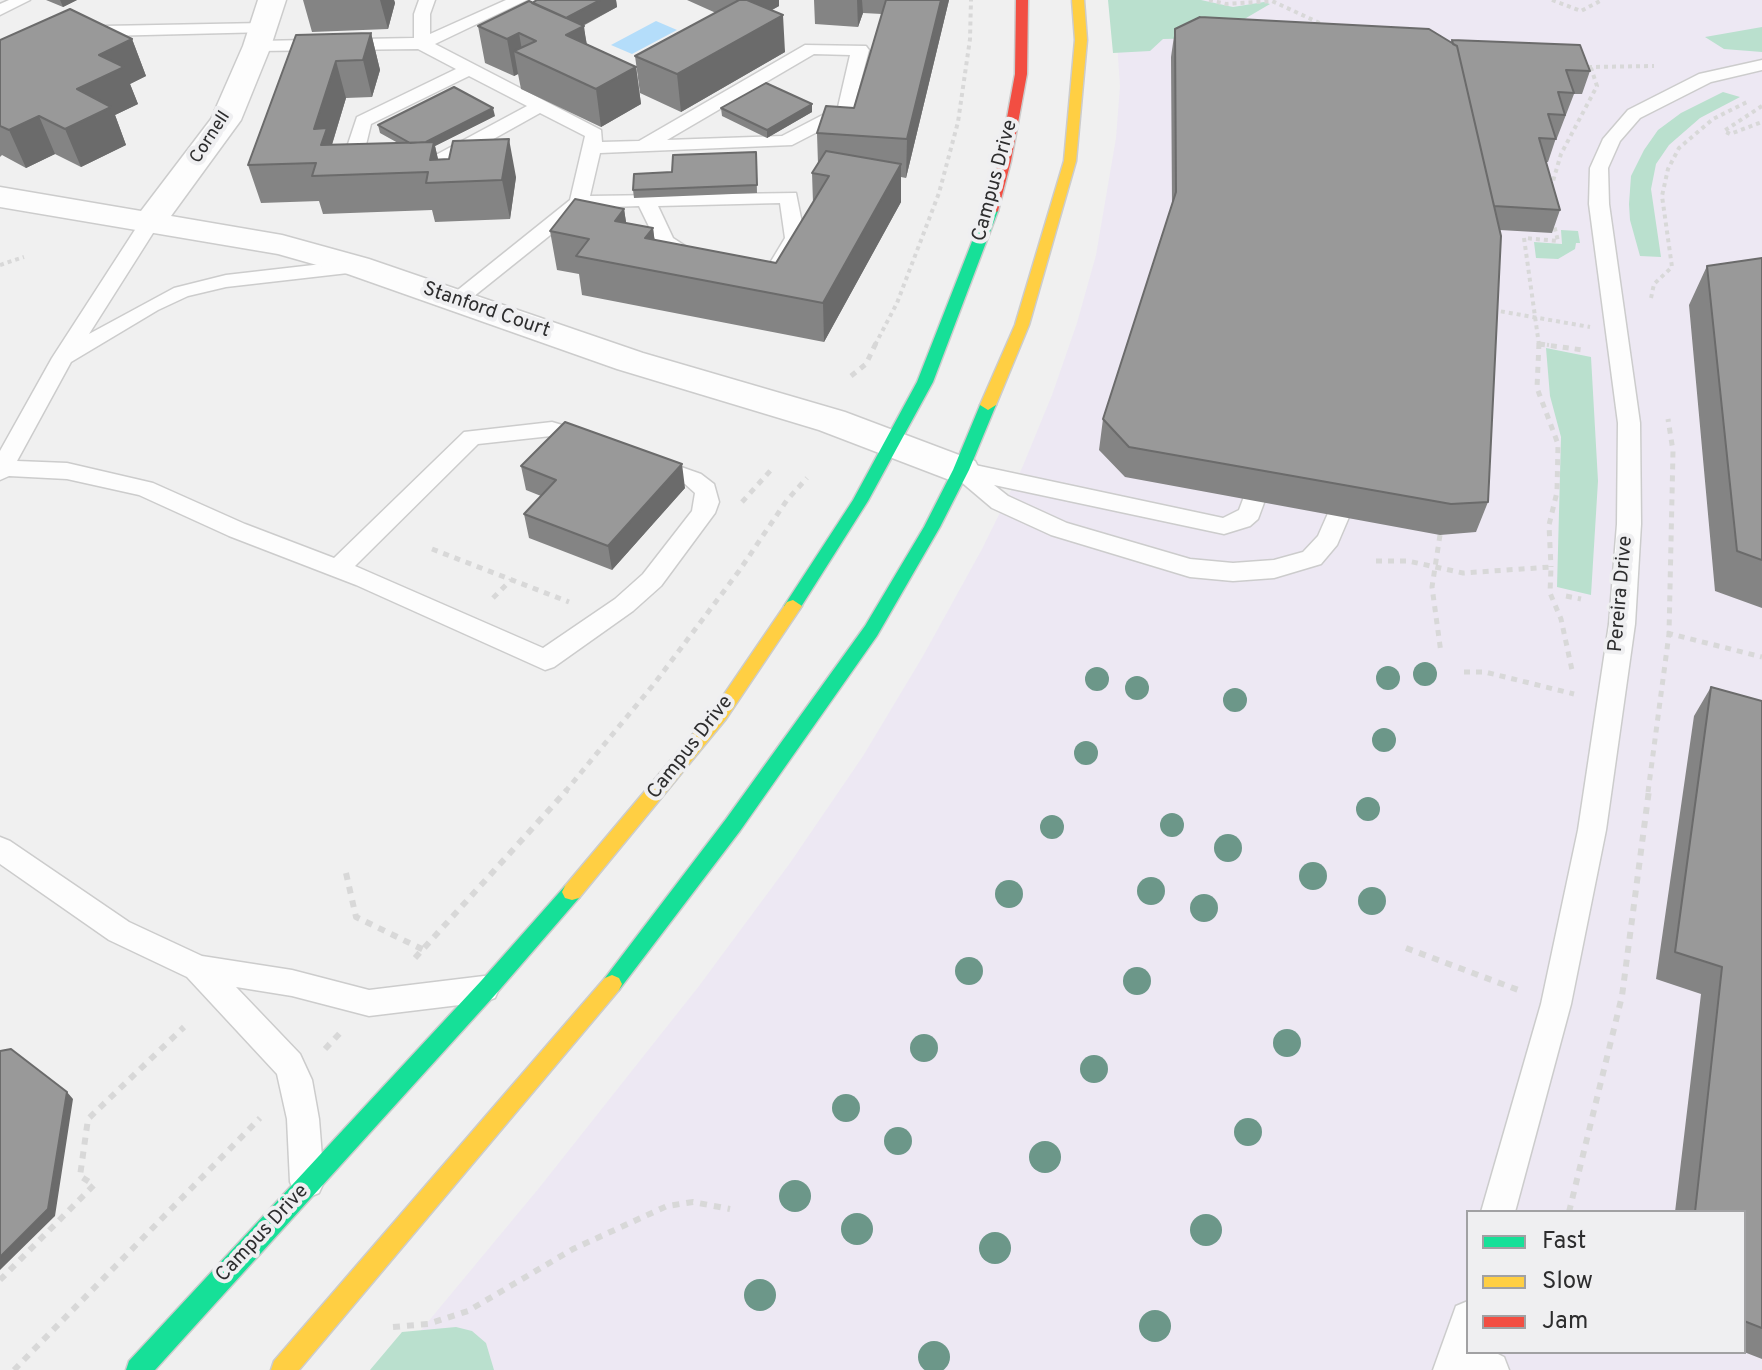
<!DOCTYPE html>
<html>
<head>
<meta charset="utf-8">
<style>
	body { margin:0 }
	#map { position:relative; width:1762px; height:1370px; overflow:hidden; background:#f0f0f0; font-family:Overpass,sans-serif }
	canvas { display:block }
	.legend { position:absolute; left:1466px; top:1210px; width:280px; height:144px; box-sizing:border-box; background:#efeff1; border:2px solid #a1a1a3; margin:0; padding:10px 14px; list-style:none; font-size:24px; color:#2d2d2e }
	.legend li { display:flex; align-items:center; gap:16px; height:40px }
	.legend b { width:40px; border:2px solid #a1a1a3 }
</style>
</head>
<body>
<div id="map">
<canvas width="1762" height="1370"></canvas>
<ul class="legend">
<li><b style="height:10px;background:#16e098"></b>Fast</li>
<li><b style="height:10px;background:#ffcf43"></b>Slow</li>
<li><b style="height:10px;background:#f24e42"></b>Jam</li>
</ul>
</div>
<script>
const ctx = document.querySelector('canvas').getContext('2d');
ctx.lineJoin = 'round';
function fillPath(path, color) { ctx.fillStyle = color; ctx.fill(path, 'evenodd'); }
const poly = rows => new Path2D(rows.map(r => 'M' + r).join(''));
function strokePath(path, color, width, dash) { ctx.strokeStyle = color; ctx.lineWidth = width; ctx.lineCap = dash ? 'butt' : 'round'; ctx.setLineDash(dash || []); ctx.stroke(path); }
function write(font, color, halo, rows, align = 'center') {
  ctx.font = font + ' Overpass,sans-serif'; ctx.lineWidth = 8; ctx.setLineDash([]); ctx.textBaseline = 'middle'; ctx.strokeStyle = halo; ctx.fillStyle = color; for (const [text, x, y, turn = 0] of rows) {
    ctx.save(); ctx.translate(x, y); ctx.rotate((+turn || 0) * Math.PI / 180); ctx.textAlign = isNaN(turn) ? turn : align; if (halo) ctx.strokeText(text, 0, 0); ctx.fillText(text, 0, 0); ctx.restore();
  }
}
fillPath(poly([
	[1114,0,1762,0,1762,1370,388,1370,539,1188,699,986,790,863,863,756,923,656,982,549,1022,468,1052,395,1077,323,1096,255,1116,138,1120,86],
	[1468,1212,1744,1212,1744,1352,1468,1352]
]), '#ede8f3');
fillPath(poly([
	[1108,0,1201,0,1233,7,1264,2,1270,4,1212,38,1163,39,1150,51,1113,53],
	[1762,27,1762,52,1724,49,1705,37],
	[1723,92,1740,97,1700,118,1669,145,1656,164,1651,189,1661,257,1640,256,1630,220,1629,204,1631,176,1644,150,1658,130,1681,113],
	[1561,230,1578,231,1580,243,1576,243,1575,249,1558,259,1536,258,1534,242,1562,244],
	[1546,348,1591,357,1598,481,1591,595,1557,587,1561,437,1550,396],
	[456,1327,472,1331,486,1343,494,1370,370,1370,402,1332]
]), '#bae0ce');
fillPath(poly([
	[656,21,677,30,632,54,611,45]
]), '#b4ddfa');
const lane = poly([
	[9,0,30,0,0,15,0,4,9,0],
	[419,0,435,0,430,14,430,34,506,0,527,0,435,44,601,130,602,142,639,141,805,45,866,46,869,50,852,114,792,145,600,153,590,196,796,193,805,238,787,267,780,269,770,263,785,238,780,203,658,206,673,238,705,259,695,265,658,245,639,206,584,208,463,305,449,305,446,301,449,297,570,200,585,136,540,113,445,166,364,167,346,150,357,117,456,69,418,49,257,51,249,46,257,41,414,38,414,14,419,0],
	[814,54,850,55,838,107,782,136,667,140,814,54],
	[469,76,527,106,434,156,375,157,365,149,371,124,469,76],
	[263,23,271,28,269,32,104,36,83,41,75,36,77,32,104,26,263,23],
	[1762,60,1762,70,1711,82,1640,118,1620,141,1608,168,1609,204,1640,423,1641,524,1635,624,1606,830,1571,1004,1515,1212,1481,1212,1541,1004,1578,830,1609,624,1617,524,1618,423,1589,204,1590,168,1603,139,1628,110,1699,74,1762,60],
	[150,216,160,222,89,334,174,288,226,275,357,260,367,266,357,272,226,287,188,296,158,310,71,362,17,461,67,463,153,483,245,524,334,558,464,432,552,422,596,435,599,440,596,445,588,447,551,436,478,444,355,566,543,648,615,599,643,574,692,511,695,493,685,484,659,475,656,470,659,465,667,462,701,474,714,484,719,502,715,513,661,586,633,611,554,667,545,670,356,585,229,536,139,495,67,479,9,476,0,480,0,451,52,358,140,222,150,216],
	[961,462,1223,518,1239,510,1245,494,1261,494,1265,500,1258,519,1250,526,1224,534,994,485,1008,496,1067,523,1190,559,1233,563,1274,560,1303,552,1318,536,1329,511,1345,511,1349,517,1337,545,1321,564,1274,578,1233,581,1190,577,1051,535,992,508,953,475,950,470,953,465,961,462],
	[0,837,10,841,129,922,202,956,292,970,369,990,484,976,495,980,499,989,495,998,484,1002,369,1016,292,996,236,987,300,1054,312,1080,319,1119,324,1182,319,1193,307,1198,295,1193,290,1182,287,1119,277,1074,187,977,109,940,0,864,0,837],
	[1468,1301,1468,1352,1494,1352,1504,1357,1509,1370,1433,1370,1456,1306,1468,1301]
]);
const street = poly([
	[258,0,286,0,271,46,241,120,171,216,282,235,369,259,643,353,845,412,975,461,980,470,975,479,961,483,947,479,819,430,617,369,345,273,278,254,0,207,0,187,141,211,211,119,243,46,258,0]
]);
const fast = poly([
	[991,207,998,211,933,382,868,501,799,610,787,610,784,606,853,500,917,382,984,211,991,207],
	[988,400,996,405,969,470,940,527,877,636,740,831,619,990,612,993,605,990,602,984,605,978,726,819,865,626,924,527,953,470,980,405,988,400],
	[572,884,579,886,582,892,579,898,495,995,155,1370,126,1370,129,1361,481,981,565,886,572,884]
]);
const slow = poly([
	[1072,0,1084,0,1087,40,1076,161,1029,325,996,405,988,410,980,405,1015,325,1064,161,1075,40,1072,0],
	[793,600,802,606,726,719,579,898,572,900,565,898,562,892,565,886,714,709,787,602,793,600],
	[612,975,619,978,622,984,619,990,299,1370,271,1370,274,1361,605,978,612,975]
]);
const jam = poly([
	[1016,0,1028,0,1027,74,1011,161,998,211,991,215,984,211,999,161,1015,74,1016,0]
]);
strokePath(lane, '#ccc', 3);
strokePath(street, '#ccc', 3);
strokePath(fast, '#ccc', 3);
strokePath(slow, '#ccc', 3);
strokePath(jam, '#ccc', 3);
strokePath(poly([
	[1209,0,1226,4,1272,1,1326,26],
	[1552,0,1581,11,1602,0],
	[1588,67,1654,66],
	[1762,106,1724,131,1730,134,1762,122],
	[1551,188,1561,154,1597,86,1591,68],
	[0,265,24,257],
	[1651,298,1654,284,1672,267,1662,196,1668,169,1679,148,1713,119,1747,102],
	[1539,344,1549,345],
	[875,345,897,303,939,193,958,122,970,39,971,0],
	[1539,345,1524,238,1558,241,1553,221]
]), '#d8d8d8', 4, [4, 4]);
strokePath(poly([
	[1539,343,1537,388,1558,444,1557,492,1549,525,1551,567],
	[1539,344,1583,350],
	[851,376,866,364,876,343],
	[742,502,771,470],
	[1440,535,1432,587,1441,653],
	[432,549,569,602],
	[1376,561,1408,561,1463,573,1551,567,1550,593,1561,619,1572,670,1576,672],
	[1566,596,1581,599],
	[493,598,511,580],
	[1667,633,1762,657],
	[1464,672,1485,672,1574,694],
	[565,792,654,684,739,571,787,500,807,478],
	[1648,792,1669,634,1673,451,1668,419]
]), '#d8d8d8', 5, [6, 6]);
strokePath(poly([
	[346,873,356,917,424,950],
	[1406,948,1521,991],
	[415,958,567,790],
	[325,1049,340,1033],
	[1569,1212,1622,996,1649,790],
	[0,1280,94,1185,80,1176,88,1119,184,1027],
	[393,1327,428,1324,468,1311,573,1249,667,1206,693,1202,730,1209],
	[14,1370,260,1118]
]), '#d8d8d8', 6, [7, 7]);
fillPath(lane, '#fdfdfd');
fillPath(street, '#fdfdfd');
fillPath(fast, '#16e098');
fillPath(slow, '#ffcf43');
fillPath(jam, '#f24e42');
strokePath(poly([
	[1493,310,1590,327]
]), '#d8d8d8', 4, [4, 4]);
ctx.fillStyle = '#6c9789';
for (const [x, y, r] of [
	[1425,674,12],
	[1388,678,12],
	[1097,679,12],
	[1137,688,12],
	[1235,700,12],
	[1384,740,12],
	[1086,753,12],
	[1368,809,12],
	[1172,825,12],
	[1052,827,12],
	[1228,848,14],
	[1313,876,14],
	[1151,891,14],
	[1009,894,14],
	[1372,901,14],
	[1204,908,14],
	[969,971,14],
	[1137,981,14],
	[1287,1043,14],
	[924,1048,14],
	[1094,1069,14],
	[846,1108,14],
	[1248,1132,14],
	[898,1141,14],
	[1045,1157,16],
	[795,1196,16],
	[857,1229,16],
	[1206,1230,16],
	[995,1248,16],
	[760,1295,16],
	[1155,1326,16],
	[934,1357,16]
]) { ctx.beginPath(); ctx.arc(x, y, r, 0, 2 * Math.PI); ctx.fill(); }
fillPath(poly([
	[46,0,77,0,63,7],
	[303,0,394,0,395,3,388,29,312,32],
	[537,0,616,0,617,7,583,26,587,44,636,67,641,104,601,127,521,89,518,74,514,76,485,63,478,26],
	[687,0,779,0,779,6,772,10,785,52,681,112,640,93,635,56,716,13],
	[814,0,949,0,906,178,901,177,901,202,824,342,582,295,579,274,557,270,550,231,624,209,626,223,653,228,654,240,776,263,813,203,812,173,818,164,817,133,854,108,882,14,863,13,858,27,815,24],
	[1175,29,1452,43,1452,40,1590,71,1582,94,1574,94,1557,138,1556,138,1548,162,1546,162,1560,210,1552,233,1500,230,1488,502,1476,532,1440,535,1125,477,1099,450,1103,419,1172,206,1171,57],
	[371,33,380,70,372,97,346,98,332,145,398,143,380,133,378,125,495,116,435,146,438,160,516,177,510,219,435,222,432,210,323,214,319,201,261,203,248,165,296,35],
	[132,39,146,76,130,84,138,104,115,115,126,145,81,167,55,154,26,168,2,155,0,157,0,40],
	[812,104,812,112,767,138,722,116,721,108],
	[756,152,757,193,634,198,633,190],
	[1762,258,1762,608,1715,591,1689,305,1707,266],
	[521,466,685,488,612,570,529,538,524,514,541,496,526,490],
	[1711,687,1762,701,1762,1359,1744,1352,1744,1212,1675,1212,1701,994,1656,979,1694,716]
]), '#848484');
fillPath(poly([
	[60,0,77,0,63,7],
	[380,0,394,0,395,3,388,29],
	[600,0,616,0,617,7,555,40,553,25],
	[742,0,779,0,779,6,744,25],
	[857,0,862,0,863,13,858,27],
	[941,0,949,0,906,178,907,139],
	[783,15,785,52,681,112,677,74],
	[584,26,589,63,566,35],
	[371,33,380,70,372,97,363,60],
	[519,33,523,56,514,51,518,74,514,76,507,39],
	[132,39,146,76,130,84,138,104,115,115,126,145,81,167,65,129,77,89,99,55],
	[336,61,346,98,325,167,314,129],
	[636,67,641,104,601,127,596,89],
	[812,104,812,112,767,138,767,130],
	[493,108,495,116,435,146,443,180,417,147],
	[39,116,55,154,26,168,9,130],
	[509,139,516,177,510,219,502,180],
	[901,164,901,202,824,342,823,303],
	[624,209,630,247,615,221],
	[653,228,658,266,645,238],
	[682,464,685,488,612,570,608,546],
	[67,1092,73,1099,55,1216,0,1270,0,1257]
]), '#6b6b6b');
const building = poly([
	[537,0,600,0,566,18,532,3,537,0],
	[739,0,747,0,783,15,677,74,635,56,739,0],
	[886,0,941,0,907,139,817,133,826,106,854,108,886,0],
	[529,1,584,26,566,35,636,67,596,89,514,51,536,41,519,33,507,39,478,26,529,1],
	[70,9,132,39,99,55,124,67,77,89,111,107,65,129,39,116,9,130,0,126,0,40,70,9],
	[1200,17,1429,29,1457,46,1501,236,1488,502,1451,504,1129,447,1103,419,1176,192,1175,29,1200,17],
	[371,33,363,60,336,61,314,129,327,128,321,145,434,142,430,160,449,159,453,141,509,139,502,180,426,183,428,172,312,176,316,163,248,165,296,35,371,33],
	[1452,40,1580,45,1590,71,1566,70,1574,93,1558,92,1565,115,1548,114,1556,139,1539,138,1560,210,1494,206,1457,46,1453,44,1452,40],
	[766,83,812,104,767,130,721,108,766,83],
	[454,87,493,108,426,142,410,143,378,125,454,87],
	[826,151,901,164,823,303,576,256,589,239,550,231,575,199,624,209,615,221,653,228,645,238,776,263,829,176,812,173,826,151],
	[756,152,757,185,633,190,634,174,672,172,673,155,756,152],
	[1762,258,1762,560,1737,551,1707,266,1762,258],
	[565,422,682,464,608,546,524,514,556,480,521,466,565,422],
	[1711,687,1762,701,1762,1328,1744,1321,1744,1212,1695,1212,1722,967,1675,952,1711,687],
	[11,1049,67,1092,48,1209,0,1257,0,1051,11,1049]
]);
fillPath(building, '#999');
strokePath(building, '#6b6b6b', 2);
write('18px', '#2d2d2e', '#efeff1', [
	["Cornell",211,138,-57]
]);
write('20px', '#2d2d2e', '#efeff1', [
	["Campus Drive",996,181,-75],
	["Stanford Court",486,311,19],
	["Pereira Drive",1622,594,-85],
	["Campus Drive",691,748,-52],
	["Campus Drive",263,1234,-47]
]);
</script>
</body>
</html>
